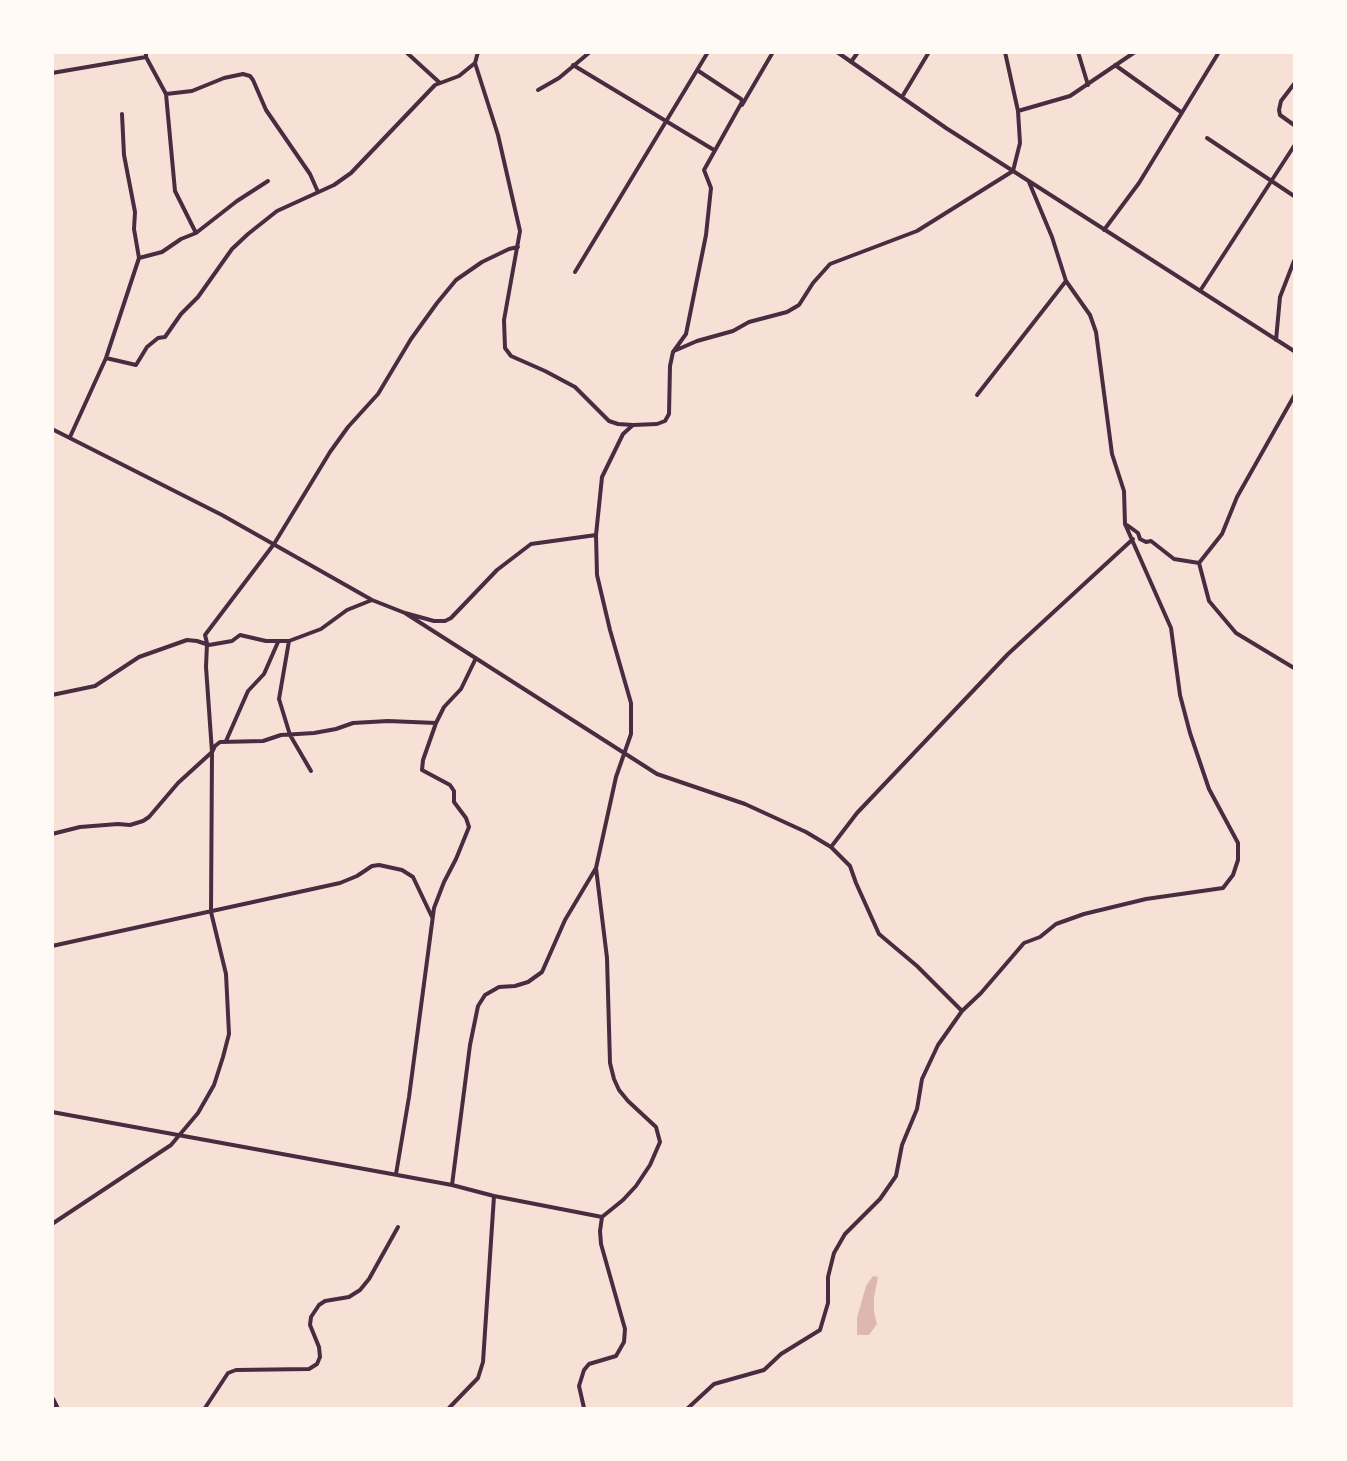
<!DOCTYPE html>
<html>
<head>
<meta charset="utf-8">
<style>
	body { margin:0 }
	#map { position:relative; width:1347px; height:1461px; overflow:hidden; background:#f7e1d7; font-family:Commissioner,sans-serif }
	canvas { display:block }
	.frame { position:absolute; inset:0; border:54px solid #fffaf5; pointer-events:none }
</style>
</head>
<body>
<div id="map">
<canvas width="1347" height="1461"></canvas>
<div class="frame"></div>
</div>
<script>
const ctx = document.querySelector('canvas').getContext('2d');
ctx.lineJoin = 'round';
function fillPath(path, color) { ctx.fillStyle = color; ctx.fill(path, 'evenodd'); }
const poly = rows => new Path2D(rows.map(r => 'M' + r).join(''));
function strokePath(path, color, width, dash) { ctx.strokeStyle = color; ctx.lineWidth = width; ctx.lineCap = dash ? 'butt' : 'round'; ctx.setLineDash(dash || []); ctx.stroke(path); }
fillPath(poly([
	[873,1276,878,1277,874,1298,874,1312,877,1324,869,1335,857,1335,857,1318,866,1286]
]), '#dcb8b0');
strokePath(poly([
	[146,52,146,57,166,94,175,191,196,233],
	[406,52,440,83],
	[837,52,946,128,1294,351],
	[1078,52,1088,85],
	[851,62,858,52],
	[475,63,498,135,520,231,504,320,505,348,511,356,545,371,575,387,609,421,618,424,633,425],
	[573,65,714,150],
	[1115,65,1181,112],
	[52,73,146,57],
	[1294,84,1281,101,1279,110,1280,115,1294,125],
	[538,90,559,78,590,52],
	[166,94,192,91,224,78,243,74,250,76,253,80,266,110,310,174,318,192],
	[902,97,929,52],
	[742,105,773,52],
	[1018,111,1070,96,1135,52],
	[1207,138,1294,196],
	[1104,230,1139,183,1219,52],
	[139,258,162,252,181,239,196,233,237,201,268,181],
	[575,272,708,52],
	[1200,291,1294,146],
	[1276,340,1280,297,1294,261],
	[674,351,697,341,733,331,749,322,787,312,799,305,813,283,830,264,917,231,1013,171,1020,143,1018,111,1005,52],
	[106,358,136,365,147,347,158,338,165,337,181,314,198,297,232,249,248,234,277,211,334,185,351,173,435,85,459,76,475,63,478,52],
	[977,395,1066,281],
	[52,429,222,515,372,600],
	[70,437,106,358,139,258,134,229,135,212,124,155,122,114],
	[1127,525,1138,533,1140,539,1146,542,1151,541,1174,559,1199,563,1209,601,1236,633,1294,668],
	[1199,563,1222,534,1237,497,1294,396],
	[405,613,657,774,745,804,806,832,831,847,850,866,856,883,879,934,917,966,962,1011],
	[289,641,279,699,290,735,311,771],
	[52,695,95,686,139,657,187,640,197,641,209,645,232,641,240,635,266,641,289,641,321,629,347,610,372,600,405,613,434,621,445,621,451,618,497,570,531,544,596,535],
	[226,741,248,691,264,674,278,642],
	[52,834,80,827,118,824,130,825,143,821,149,817,178,783,212,752,215,746,220,742,263,741,281,735,314,733,336,729,353,723,388,721,436,723],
	[831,847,857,813,1008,654,1133,539],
	[52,946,340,883,357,876,372,866,379,865,402,870,413,877,432,917],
	[52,1112,452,1185,494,1196,602,1217],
	[396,1174,409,1097,434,908,444,882,456,859,469,827,466,818,454,802,454,791,450,785,422,770,423,760,436,723,444,707,461,689,476,658],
	[452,1185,470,1045,478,1006,485,995,499,987,515,986,528,982,542,972,565,920,596,868],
	[52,1224,171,1145,198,1113,214,1085,223,1057,229,1034,226,974,211,912,212,752,206,667,207,643,205,635,274,544,330,452,348,427,378,394,411,339,437,303,456,280,482,262,509,249,518,247],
	[205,1408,228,1373,236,1370,309,1369,317,1364,320,1357,319,1347,310,1325,311,1317,319,1305,325,1301,349,1297,360,1290,369,1279,398,1227],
	[449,1408,478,1378,483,1362,494,1196],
	[584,1408,579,1386,584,1370,589,1364,616,1356,624,1342,625,1329,601,1244,600,1231,602,1217,623,1200,636,1186,650,1165,660,1142,656,1127,628,1101,619,1090,614,1079,610,1063,607,958,596,868,616,777,631,734,631,703,610,630,597,575,596,535,602,477,623,434,633,425,657,424,665,421,669,414,670,366,673,352,686,334,706,235,711,188,704,170,742,102,741,99,697,70],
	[688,1408,714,1384,764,1370,781,1354,820,1330,828,1303,828,1277,834,1253,845,1234,880,1199,896,1176,902,1145,917,1109,922,1079,938,1045,962,1011,981,993,1024,943,1040,937,1056,924,1084,914,1146,899,1223,888,1233,875,1238,860,1238,843,1209,789,1190,733,1180,695,1171,628,1125,524,1124,491,1112,454,1096,332,1090,315,1066,281,1052,237,1029,182]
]), '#4a2c40', 4);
strokePath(poly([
	[52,1400,56,1408]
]), '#4a2c40', 7);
</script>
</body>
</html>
